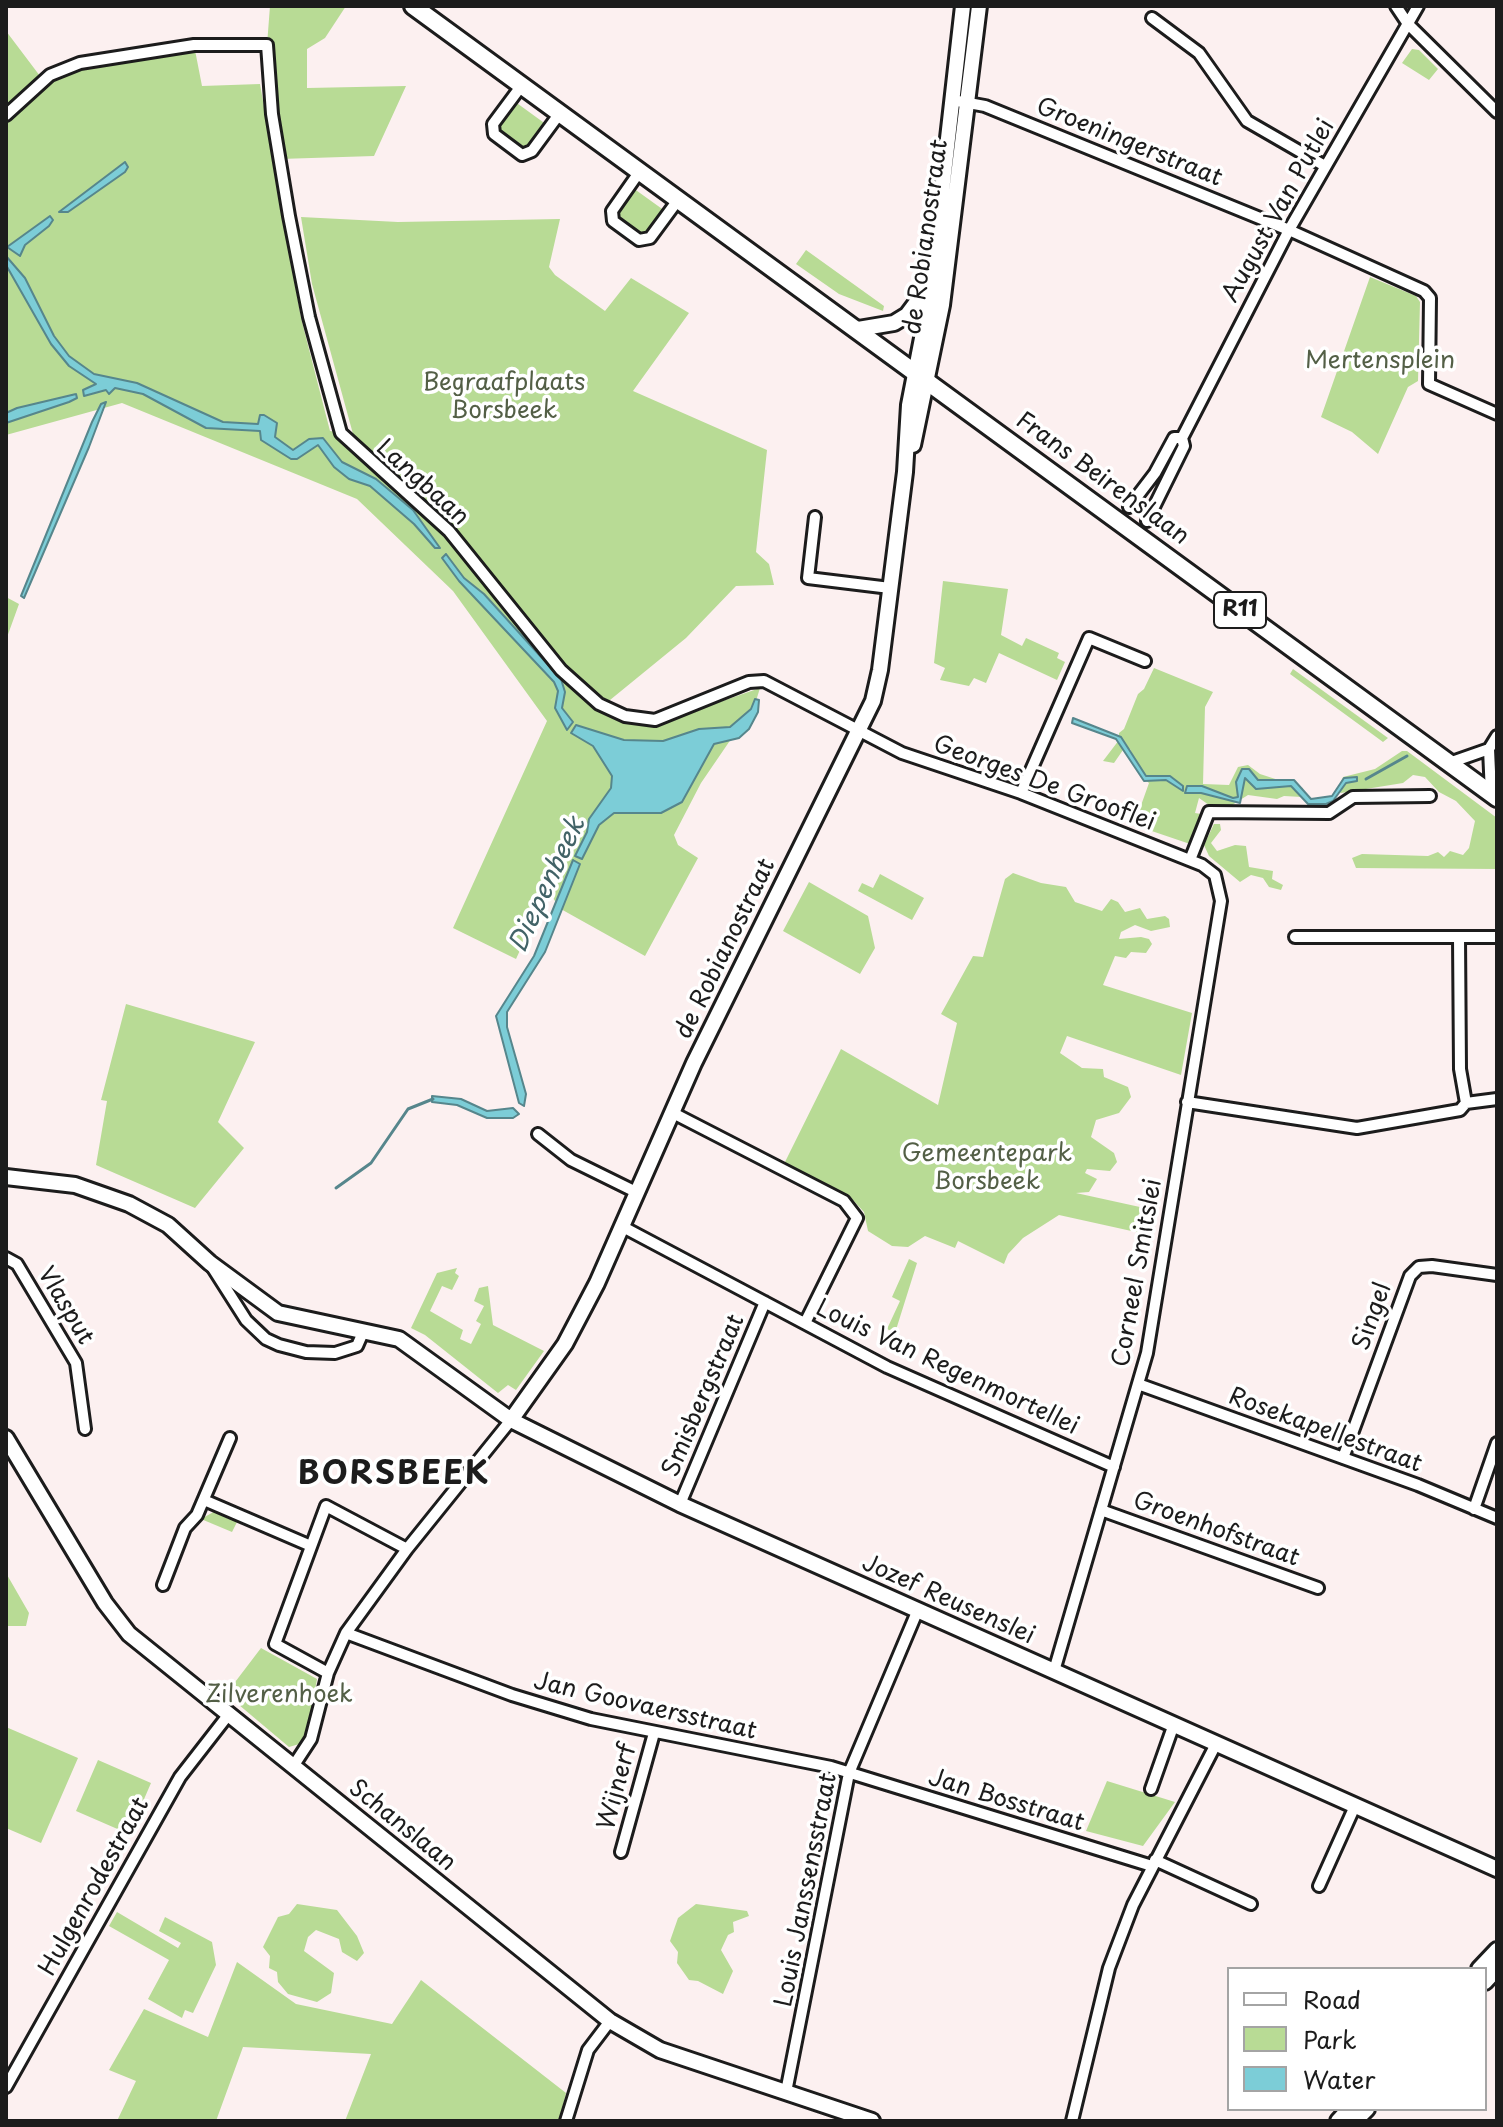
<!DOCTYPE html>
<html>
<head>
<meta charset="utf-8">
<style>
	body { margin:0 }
	#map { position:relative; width:1503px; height:2127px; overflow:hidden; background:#fcf0f0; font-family:"Playpen Sans",sans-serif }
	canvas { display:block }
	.frame { position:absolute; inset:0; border:8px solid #1c1c1c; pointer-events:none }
	.legend { position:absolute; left:1227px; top:1967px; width:260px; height:144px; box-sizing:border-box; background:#fff; border:2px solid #a4a4a4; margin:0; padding:10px 14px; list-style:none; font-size:24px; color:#1c1c1c }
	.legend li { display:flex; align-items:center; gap:16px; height:40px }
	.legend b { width:40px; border:2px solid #a4a4a4 }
</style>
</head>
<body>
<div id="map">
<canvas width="1503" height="2127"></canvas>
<div class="frame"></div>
<ul class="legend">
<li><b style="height:10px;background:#fff"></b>Road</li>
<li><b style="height:22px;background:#b8db95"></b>Park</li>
<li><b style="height:22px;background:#7ccdd7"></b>Water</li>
</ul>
</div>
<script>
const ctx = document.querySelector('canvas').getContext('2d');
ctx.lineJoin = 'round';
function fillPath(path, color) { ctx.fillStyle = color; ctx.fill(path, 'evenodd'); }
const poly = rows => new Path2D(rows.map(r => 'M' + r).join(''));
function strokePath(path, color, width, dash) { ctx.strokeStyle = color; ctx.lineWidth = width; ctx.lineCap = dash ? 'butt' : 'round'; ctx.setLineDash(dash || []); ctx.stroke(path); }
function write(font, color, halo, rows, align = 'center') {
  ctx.font = font + ' "Playpen Sans",sans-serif'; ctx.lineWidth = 7; ctx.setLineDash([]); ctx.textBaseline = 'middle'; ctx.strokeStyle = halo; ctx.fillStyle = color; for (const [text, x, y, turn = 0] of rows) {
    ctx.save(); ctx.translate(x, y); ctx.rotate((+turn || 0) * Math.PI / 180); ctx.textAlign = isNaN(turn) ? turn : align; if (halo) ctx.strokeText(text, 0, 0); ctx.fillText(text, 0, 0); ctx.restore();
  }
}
fillPath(poly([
	[270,6,346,6,325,38,307,49,307,88,406,86,374,156,280,159,267,45],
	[6,31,43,80,66,67,194,45,202,86,260,84,301,318,330,431,353,434,312,284,301,217,398,222,560,219,549,267,555,275,605,311,631,278,689,313,633,391,767,450,756,552,769,564,774,585,736,586,686,638,599,709,633,723,656,724,760,688,755,704,701,783,674,835,678,845,698,858,645,956,559,908,548,889,516,959,453,928,547,721,453,591,357,499,122,403,6,435],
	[1412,49,1419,50,1438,69,1429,80,1402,63],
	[514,101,547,125,530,149,525,150,498,130,496,125],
	[633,188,665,211,647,236,642,236,615,213],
	[806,250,884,306,883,311,839,294,796,264],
	[1370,277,1416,296,1420,302,1418,381,1408,387,1378,454,1352,432,1321,417],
	[943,581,1008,589,1001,635,1022,646,1026,638,1059,653,1057,658,1065,662,1057,680,999,653,986,683,974,678,969,686,940,680,945,668,934,663],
	[6,597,19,604,6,640],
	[1154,668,1213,692,1205,707,1203,784,1229,785,1238,767,1248,765,1260,774,1303,788,1302,797,1284,796,1277,799,1248,795,1229,807,1209,805,1199,798,1195,813,1201,814,1190,844,1134,825,1149,783,1144,779,1130,749,1123,750,1114,763,1103,761,1119,740,1119,733,1124,729,1138,694,1144,689],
	[1293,669,1388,738,1383,742,1290,674],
	[1402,751,1407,751,1497,818,1497,869,1356,868,1352,858,1362,854,1428,856,1438,852,1444,857,1450,851,1463,855,1469,848,1475,821,1456,801,1439,792,1425,777,1413,775,1403,783,1341,793,1337,790,1343,777,1375,769],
	[1214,824,1220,824,1221,830,1211,843,1217,851,1235,845,1246,846,1249,867,1273,871,1272,879,1283,885,1281,890,1269,887,1263,878,1251,875,1240,882,1209,856,1204,845],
	[1013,873,1041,883,1066,887,1075,902,1102,911,1111,899,1118,902,1125,912,1140,908,1147,919,1165,916,1169,919,1170,927,1151,931,1135,925,1121,932,1119,939,1141,937,1149,939,1152,944,1146,953,1131,952,1126,958,1115,956,1103,985,1192,1013,1181,1075,1067,1036,1060,1053,1082,1068,1103,1069,1104,1077,1128,1087,1131,1097,1119,1113,1096,1120,1091,1137,1114,1153,1117,1162,1110,1171,1087,1169,1085,1173,1097,1179,1089,1192,1076,1193,1149,1209,1145,1234,1059,1215,1023,1238,1008,1254,1004,1264,958,1241,955,1248,925,1236,908,1247,892,1246,868,1231,864,1212,851,1198,784,1164,841,1049,938,1105,957,1023,941,1014,973,956,983,957,1005,879],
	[880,874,924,898,912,920,858,891,862,883,873,888],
	[809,882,868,916,875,948,860,974,783,931],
	[126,1004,255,1042,218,1122,244,1148,195,1208,96,1165,107,1101,101,1100],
	[909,1259,917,1263,895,1333,887,1329,900,1301,892,1297],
	[457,1268,455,1273,459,1276,452,1290,442,1286,430,1311,463,1330,460,1339,471,1344,481,1324,476,1321,484,1306,474,1301,479,1288,488,1286,493,1325,544,1351,516,1390,508,1385,498,1393,425,1335,411,1328,437,1273],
	[217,1510,239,1518,232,1532,201,1519],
	[6,1573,29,1613,26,1626,6,1626],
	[261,1648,317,1679,306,1742,289,1747,226,1694],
	[6,1727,78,1758,41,1843,6,1828],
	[98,1760,151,1783,129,1834,76,1811],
	[1107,1781,1175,1802,1143,1846,1086,1831],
	[297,1904,337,1910,357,1936,364,1953,357,1961,342,1952,339,1939,316,1930,308,1937,304,1951,334,1973,331,1993,317,2002,288,1994,278,1982,277,1972,269,1968,270,1956,263,1947,278,1917,289,1914],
	[696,1904,747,1911,749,1916,733,1922,734,1932,728,1935,721,1950,733,1971,723,1994,698,1981,689,1980,677,1963,678,1952,670,1941,678,1918],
	[117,1912,178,1948,181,1943,159,1931,165,1917,212,1942,216,1965,193,2013,185,2010,182,2018,148,1999,169,1960,109,1926],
	[237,1962,296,2004,392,2024,421,1980,566,2093,559,2121,345,2121,371,2054,243,2047,216,2121,117,2121,136,2081,109,2070,144,2009,208,2037]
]), '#b8db95');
const water = poly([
	[125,162,128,167,125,172,68,212,59,212,125,162],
	[50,216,53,220,49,226,25,245,20,256,7,247,50,216],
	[6,256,25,278,54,336,69,356,94,374,137,383,223,422,258,424,260,415,264,415,277,423,275,437,293,450,309,439,323,438,342,462,376,479,413,510,440,548,435,548,414,524,370,486,349,479,334,467,318,445,297,459,291,459,261,440,260,431,206,428,143,394,115,388,109,394,106,390,84,396,83,390,96,384,69,366,51,344,6,265,6,256],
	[76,394,77,398,69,402,6,423,6,413,17,408,76,394],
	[106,402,89,447,24,598,21,596,92,422,101,404,106,402],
	[446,554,464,578,484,594,561,679,565,692,562,708,573,722,567,730,555,708,558,691,554,682,459,581,442,558,446,554],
	[755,699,759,700,758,712,749,729,739,738,714,744,682,802,661,813,614,813,599,825,582,859,575,856,587,832,589,819,611,788,612,776,593,746,571,733,576,725,624,740,663,741,699,729,730,727,751,709,755,699],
	[1073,718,1121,737,1146,776,1170,776,1183,786,1183,791,1166,780,1144,781,1116,739,1072,723,1073,718],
	[1242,769,1249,769,1258,780,1294,780,1311,799,1332,796,1344,778,1357,777,1357,781,1346,783,1333,801,1326,804,1308,804,1291,786,1256,789,1245,778,1240,803,1201,793,1185,793,1187,786,1202,786,1233,798,1238,797,1236,782,1242,769],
	[573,860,580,864,545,952,507,1012,507,1027,526,1094,524,1106,519,1103,496,1016,534,956,573,860],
	[432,1096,461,1099,487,1111,513,1108,519,1114,513,1118,487,1118,457,1105,432,1102,432,1096]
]);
fillPath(water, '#7ccdd7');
strokePath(water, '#56868c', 2);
strokePath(poly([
	[1366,779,1407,756],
	[336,1188,371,1163,408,1109,433,1099]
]), '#56868c', 3);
const street = poly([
	[1396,6,1408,24,1497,112],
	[1152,18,1199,53,1247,121,1325,166],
	[522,85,493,124,494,134,522,155,532,151,560,113],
	[952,100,985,106,1289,230,1424,291,1430,298,1429,384,1497,414],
	[6,115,50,75,80,63,194,45,267,45,272,114,289,216,309,317,341,433,449,531,561,670,599,704,625,716,655,720,749,682,764,681,902,753,1021,793,1202,865,1215,875,1221,901,1147,1353,1054,1671],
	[640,171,612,211,613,221,639,240,650,238,678,200],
	[1129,507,1155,473,1174,438,1182,438],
	[815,517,808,578,890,588],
	[1147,521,1184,446,1182,438,1289,230,1418,6],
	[1449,763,1489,749],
	[1021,793,1089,638,1145,661],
	[1491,794,1489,749,1497,736],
	[1190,860,1209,812,1329,813,1353,797,1430,796],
	[1295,937,1497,937],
	[1459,937,1460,1069,1466,1103],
	[1187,1102,1357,1128,1460,1110,1466,1103,1497,1099],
	[673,1113,844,1201,857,1218,805,1323],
	[538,1134,571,1160,638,1193],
	[623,1227,887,1367,1114,1467],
	[6,1258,17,1264,76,1363,85,1429],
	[211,1265,246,1320,266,1339,279,1345,306,1352,335,1353,357,1346,364,1330],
	[1138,1384,1418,1485,1497,1518],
	[1343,1458,1410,1276,1419,1267,1432,1266,1497,1275],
	[204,1500,311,1546],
	[680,1504,765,1302],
	[1474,1509,1497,1443],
	[1101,1510,1318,1588],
	[163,1585,185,1528,197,1515,230,1438],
	[346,1633,512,1695,591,1719,831,1767,1152,1866],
	[328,1673,275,1644,326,1506,407,1549],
	[294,1765,311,1739,328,1673,346,1633,407,1549,511,1420],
	[1151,1789,1174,1724],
	[621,1852,654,1733],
	[1155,1860,1251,1904],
	[1319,1886,1355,1806],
	[6,2087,180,1777,229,1714],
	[786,2092,849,1773,917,1612],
	[566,2121,588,2050,610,2021],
	[1072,2121,1109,1968,1133,1905,1216,1744]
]);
const secondary = poly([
	[858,329,894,323,907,315,919,299,926,281],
	[913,445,942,305,979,6],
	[6,1177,75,1185,129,1204,168,1225,210,1263,278,1313,399,1339,511,1420,680,1504,1497,1869],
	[511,1420,565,1344,597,1283,694,1063,873,701,880,670,905,472,909,405,930,297,963,6],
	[6,1438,105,1603,129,1634,610,2021,660,2050,872,2121],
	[1479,1969,1497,1950],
	[1485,1982,1497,1969],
	[1338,2121,1349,2109],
	[1355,2121,1367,2109]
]);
const primary = poly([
	[413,6,1497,798]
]);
strokePath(street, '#1c1c1c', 16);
strokePath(secondary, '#1c1c1c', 20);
strokePath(primary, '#1c1c1c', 22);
strokePath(street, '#fff', 10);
strokePath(secondary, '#fff', 14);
strokePath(primary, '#fff', 16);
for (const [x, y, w] of [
	[1240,610,52]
]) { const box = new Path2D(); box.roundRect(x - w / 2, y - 18, w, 36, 6); ctx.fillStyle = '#fff'; ctx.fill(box); strokePath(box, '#1c1c1c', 2); }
write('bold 22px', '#1c1c1c', null, [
	["R11",1240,610]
]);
write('24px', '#1c1c1c', '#fff', [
	["Groeningerstraat",1129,143,22],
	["August Van Putlei",1279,211,-61],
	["de Robianostraat",927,237,-82],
	["Frans Beirenslaan",1102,479,36],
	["Langbaan",422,483,42],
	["Georges De Grooflei",1044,784,20],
	["de Robianostraat",726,949,-64],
	["Corneel Smitslei",1138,1273,-80],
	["Vlasput",65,1306,59],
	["Singel",1373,1317,-70],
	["Louis Van Regenmortellei",947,1368,25],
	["Smisbergstraat",704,1396,-67],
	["Rosekapellestraat",1325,1431,20],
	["Groenhofstraat",1216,1530,20],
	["Jozef Reusenslei",948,1600,24],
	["Jan Goovaersstraat",645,1707,13],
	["Wijnerf",618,1787,-75],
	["Jan Bosstraat",1006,1801,17],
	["Schanslaan",402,1826,39],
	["Hulgenrodestraat",95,1887,-61],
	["Louis Janssensstraat",807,1890,-79]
]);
write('24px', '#535f46', '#fff', [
	["Mertensplein",1380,361],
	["Begraafplaats",504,383],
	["Borsbeek",504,411],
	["Gemeentepark",987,1154],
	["Borsbeek",987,1182],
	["Zilverenhoek",279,1695]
]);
write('italic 26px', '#426367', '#fff', [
	["Diepenbeek",548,885,-65]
]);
ctx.letterSpacing = '2px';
write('bold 32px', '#1c1c1c', '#fff', [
	["BORSBEEK",394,1475]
]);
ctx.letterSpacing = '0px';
</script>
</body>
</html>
